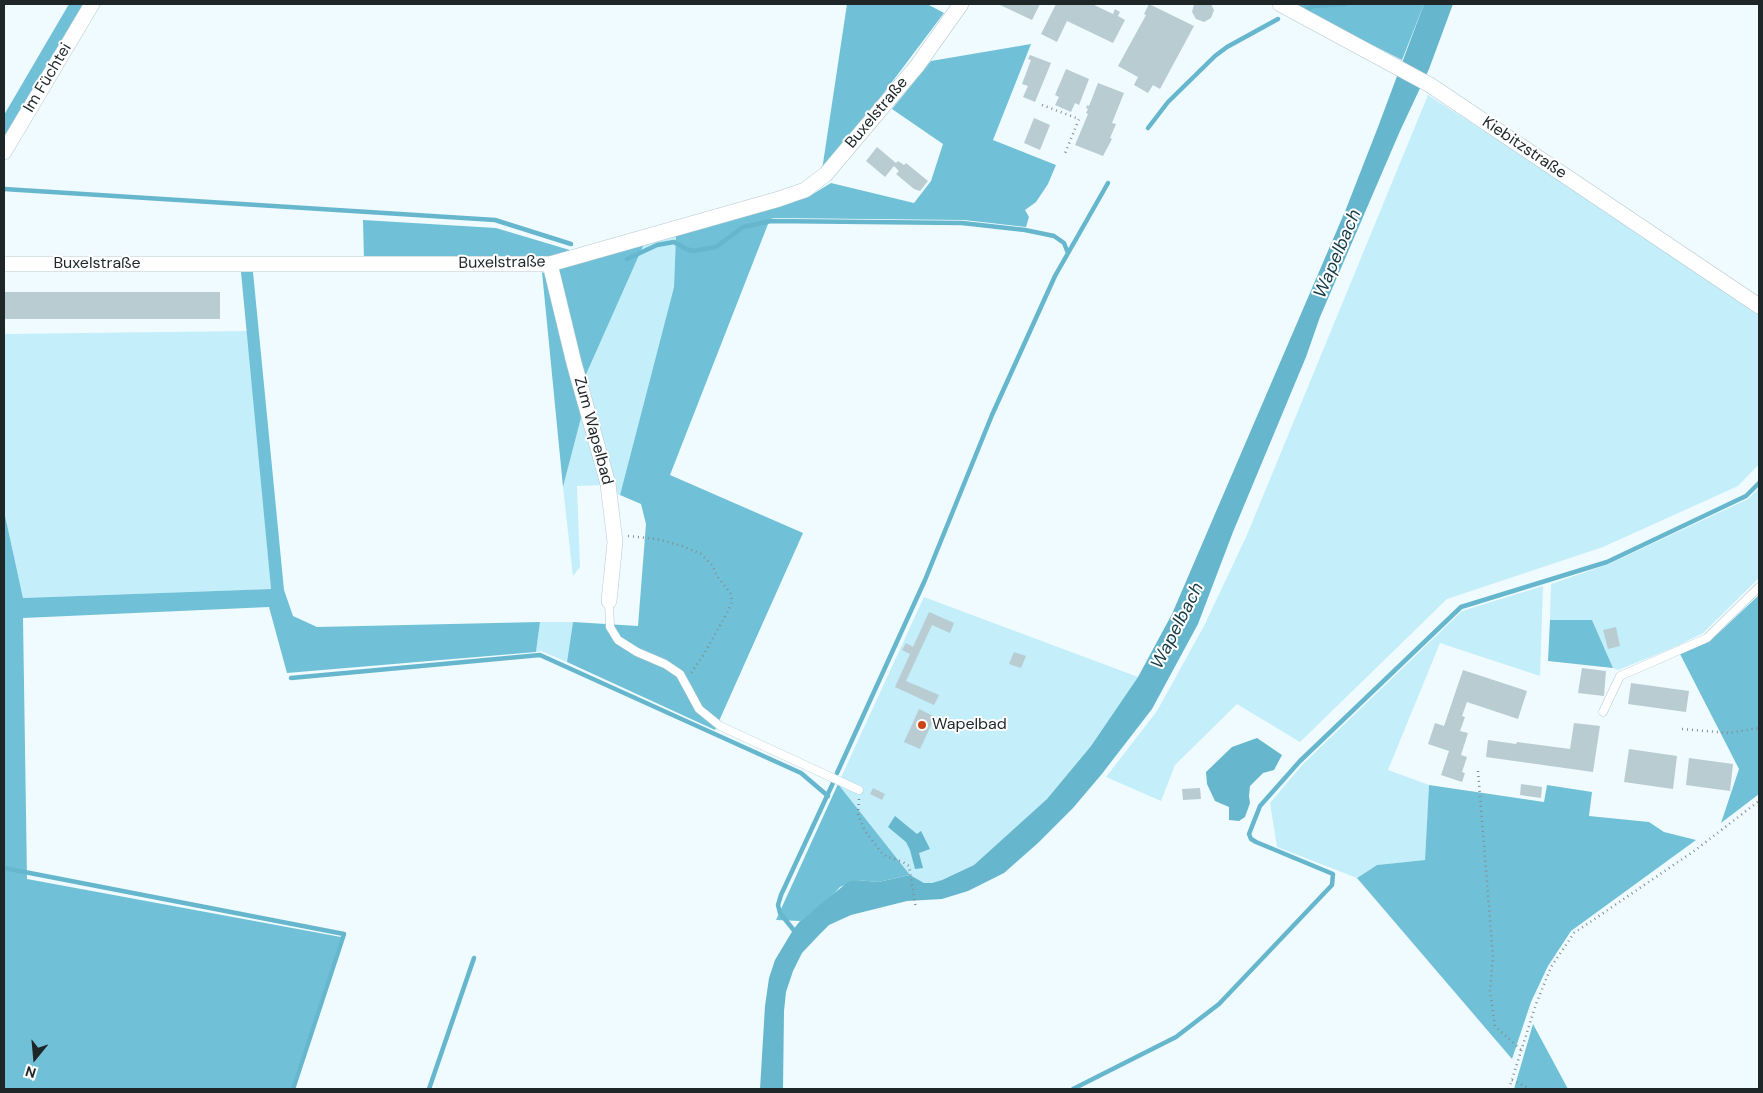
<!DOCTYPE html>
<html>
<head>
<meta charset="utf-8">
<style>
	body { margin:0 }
	#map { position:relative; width:1763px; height:1093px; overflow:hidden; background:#effbff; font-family:"DM Sans",sans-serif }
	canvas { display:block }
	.frame { position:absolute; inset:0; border:5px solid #1e2628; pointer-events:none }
	.north { position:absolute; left:10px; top:1033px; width:50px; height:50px; -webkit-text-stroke:4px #fff; paint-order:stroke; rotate:197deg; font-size:14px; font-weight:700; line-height:20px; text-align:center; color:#1e2628 }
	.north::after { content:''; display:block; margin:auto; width:18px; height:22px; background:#1e2628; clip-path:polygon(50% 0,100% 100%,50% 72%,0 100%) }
</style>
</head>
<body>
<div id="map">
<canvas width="1763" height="1093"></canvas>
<div class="frame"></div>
<div class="north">N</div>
</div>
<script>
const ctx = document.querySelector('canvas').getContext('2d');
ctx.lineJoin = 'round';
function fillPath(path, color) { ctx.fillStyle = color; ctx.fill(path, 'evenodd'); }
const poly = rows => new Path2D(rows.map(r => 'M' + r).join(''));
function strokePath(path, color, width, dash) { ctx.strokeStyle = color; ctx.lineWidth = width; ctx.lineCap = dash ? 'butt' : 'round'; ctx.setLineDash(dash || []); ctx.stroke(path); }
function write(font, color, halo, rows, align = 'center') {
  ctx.font = font + ' "DM Sans",sans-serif'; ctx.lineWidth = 4; ctx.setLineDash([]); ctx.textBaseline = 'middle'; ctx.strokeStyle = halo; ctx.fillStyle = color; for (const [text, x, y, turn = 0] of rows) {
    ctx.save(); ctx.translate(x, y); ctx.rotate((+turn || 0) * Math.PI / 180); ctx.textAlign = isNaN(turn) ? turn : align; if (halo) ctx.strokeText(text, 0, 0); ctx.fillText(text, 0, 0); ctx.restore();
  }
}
fillPath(poly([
	[1428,95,1606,209,1759,314,1759,464,1738,486,1603,547,1447,599,1300,742,1237,704,1175,765,1161,801,1106,777,1157,711,1204,626,1247,535],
	[676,235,674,287,620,495,615,493,584,379,644,244],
	[248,331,271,589,23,598,4,511,4,334],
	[582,414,601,485,577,486,580,567,573,576,563,487],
	[1759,488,1759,578,1703,633,1677,646,1618,670,1613,668,1592,620,1550,620,1551,584,1609,564,1748,499],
	[1543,586,1540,676,1440,643,1388,770,1429,785,1425,860,1377,865,1357,878,1277,847,1270,803,1303,764,1462,611],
	[924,597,1138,677,1091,746,1047,799,974,865,942,880,932,883,924,883,910,875,838,784],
	[540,622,573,622,567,662,541,651,536,652]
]), '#c3eefa');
fillPath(poly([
	[69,4,84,4,4,139,4,115],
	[847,4,927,4,944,13,880,98,822,170],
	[1291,4,1424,4,1402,60],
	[1031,44,993,140,1056,165,1048,184,1036,202,1025,210,1029,217,1026,227,964,220,774,218,770,219,670,475,803,533,715,730,567,662,573,622,638,626,646,524,641,504,620,495,674,287,676,235,808,197,831,183,914,203,931,181,943,144,892,109,931,61],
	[363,220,496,228,573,251,550,258,364,260],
	[644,244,584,379,557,269],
	[241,272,253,272,284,590,293,616,317,627,540,622,536,652,287,673,269,607,23,618,27,879,341,937,291,1089,4,1089,4,511,23,598,271,589],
	[542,272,548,275,582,414,563,487],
	[1759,595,1759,794,1721,823,1739,769,1680,654,1710,641],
	[1550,620,1592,620,1613,668,1548,661],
	[838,784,910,875,878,882,857,880,840,887,829,899,800,921,776,920],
	[1429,785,1544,802,1547,785,1592,792,1589,816,1649,822,1664,832,1696,840,1571,931,1548,966,1531,1002,1512,1059,1357,878,1377,865,1425,860],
	[1533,1024,1568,1089,1514,1089]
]), '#70c1d7');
fillPath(poly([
	[1424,4,1453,4,1429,69,1400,131,1320,317,1306,357,1233,532,1198,624,1152,709,1101,775,1073,808,1038,843,1004,873,968,891,942,899,907,901,851,915,829,925,819,935,802,953,793,971,786,992,784,1011,783,1089,760,1089,765,1006,769,978,775,960,793,930,800,921,848,882,857,880,878,882,910,875,924,883,932,883,942,880,974,865,1047,799,1091,746,1138,677,1172,614,1346,209,1378,127],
	[1257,738,1282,755,1274,770,1263,773,1250,786,1249,796,1250,803,1245,817,1239,821,1229,820,1229,807,1215,801,1207,784,1206,772,1232,747],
	[895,816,917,834,921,831,930,849,919,853,923,868,915,869,910,850,906,842,888,827]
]), '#66b7cd');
strokePath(poly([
	[1306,10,1313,6,1345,4],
	[1148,128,1168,102,1215,56,1227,47,1278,19],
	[4,189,495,220,571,244],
	[627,259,657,245,674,242,686,249,693,251,716,247,743,227,771,221,962,223,1025,230,1054,236,1064,243,1068,253],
	[291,678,540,655,801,773,828,796],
	[837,773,925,580,992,415,1055,276,1108,183],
	[4,868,344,934,293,1089],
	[796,933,780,913,778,905,781,895,833,783],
	[429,1089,474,958],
	[1073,1089,1176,1037,1219,1004,1332,885,1333,874,1256,842,1251,839,1249,834,1260,806,1300,761,1461,607,1607,562,1746,496,1759,483]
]), '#66b7cd', 4.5);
fillPath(poly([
	[998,4,1040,4,1032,20],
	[1056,4,1092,4,1113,14,1115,9,1120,12,1118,16,1125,20,1113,43,1067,21,1057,42,1041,34],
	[1149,4,1194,26,1160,89,1153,85,1148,93,1134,85,1138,77,1118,66,1146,15,1144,14],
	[1194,4,1211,4,1214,10,1211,18,1204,22,1196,19,1192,12],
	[1030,55,1051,63,1035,102,1023,97,1028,86,1022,84,1031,60,1028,59],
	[1066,69,1089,79,1079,105,1075,103,1071,112,1055,105,1059,97,1055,95],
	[1098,83,1124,93,1112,123,1116,124,1110,138,1112,139,1103,156,1075,145,1088,114,1086,113,1088,109,1086,108,1087,105,1089,106],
	[1034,118,1050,125,1040,150,1024,143],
	[877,147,896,163,898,161,904,165,906,163,928,181,920,191,914,189,896,174,899,171,894,166,885,177,866,161],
	[4,292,220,292,220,319,4,319],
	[929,612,954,623,950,633,932,625,906,681,939,695,934,705,895,687,910,654,902,650,906,643,913,647],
	[1616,627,1620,646,1608,649,1603,630],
	[1014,652,1026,656,1021,668,1009,664],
	[1582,668,1606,671,1604,696,1578,693],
	[1463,670,1527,691,1518,719,1467,702,1462,716,1465,717,1460,731,1468,733,1461,755,1467,757,1462,772,1465,773,1462,782,1441,775,1449,751,1428,744,1435,723,1444,726],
	[1631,683,1689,691,1686,712,1628,704],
	[919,709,935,717,920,749,904,742],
	[1574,723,1600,726,1593,772,1486,757,1488,740,1516,744,1517,742,1570,749],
	[1629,749,1677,756,1673,789,1624,782],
	[1689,758,1733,764,1730,791,1686,785],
	[1521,784,1542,787,1541,798,1520,795],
	[873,788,885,794,882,800,870,794],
	[1200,788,1201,799,1183,800,1182,789]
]), '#b8ccd2');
const service = poly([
	[609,601,610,627,618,640,637,652,665,664,680,674,699,709,720,726,859,790],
	[1603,712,1620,676,1707,638,1759,587]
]);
const minor = poly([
	[1280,4,1430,85,1759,306],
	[4,152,92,4],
	[4,264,550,264,779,199,805,190,826,174,917,66,961,4],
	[550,264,574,363,608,484,615,542,609,601]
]);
strokePath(service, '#b5c9cf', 9);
strokePath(minor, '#b5c9cf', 16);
strokePath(poly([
	[1042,105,1079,119,1064,156],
	[628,536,657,539,682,546,701,554,712,565,717,576,731,594,732,602,728,611,704,654,691,673],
	[1682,729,1729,733,1759,728],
	[1478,771,1493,957,1490,991,1495,1026,1521,1050],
	[859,799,858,814,865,831,881,852,886,856,903,862,909,866,916,909],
	[1512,1080,1530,1089],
	[1509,1089,1536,1004,1551,967,1574,933,1694,851,1759,801]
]), '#848e91', 2.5, [1, 4]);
strokePath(service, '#fff', 8);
strokePath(minor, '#fff', 15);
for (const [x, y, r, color] of [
	[922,725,5,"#cd4517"]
]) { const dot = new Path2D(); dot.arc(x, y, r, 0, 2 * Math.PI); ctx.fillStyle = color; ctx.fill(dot); strokePath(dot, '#fff', 2); }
write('16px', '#1e2628', '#fff', [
	["Im Füchtei",48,78,-59],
	["Buxelstraße",877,113,-50],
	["Kiebitzstraße",1524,148,34],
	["Buxelstraße",502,263,-1],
	["Buxelstraße",97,264],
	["Zum Wapelbad",593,431,75]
]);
write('16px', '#1e2628', '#fff', [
	["Wapelbad",932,725]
], 'left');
write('italic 18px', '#143b45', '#fff', [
	["Wapelbach",1338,254,-67],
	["Wapelbach",1178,626,-63]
]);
</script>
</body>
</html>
